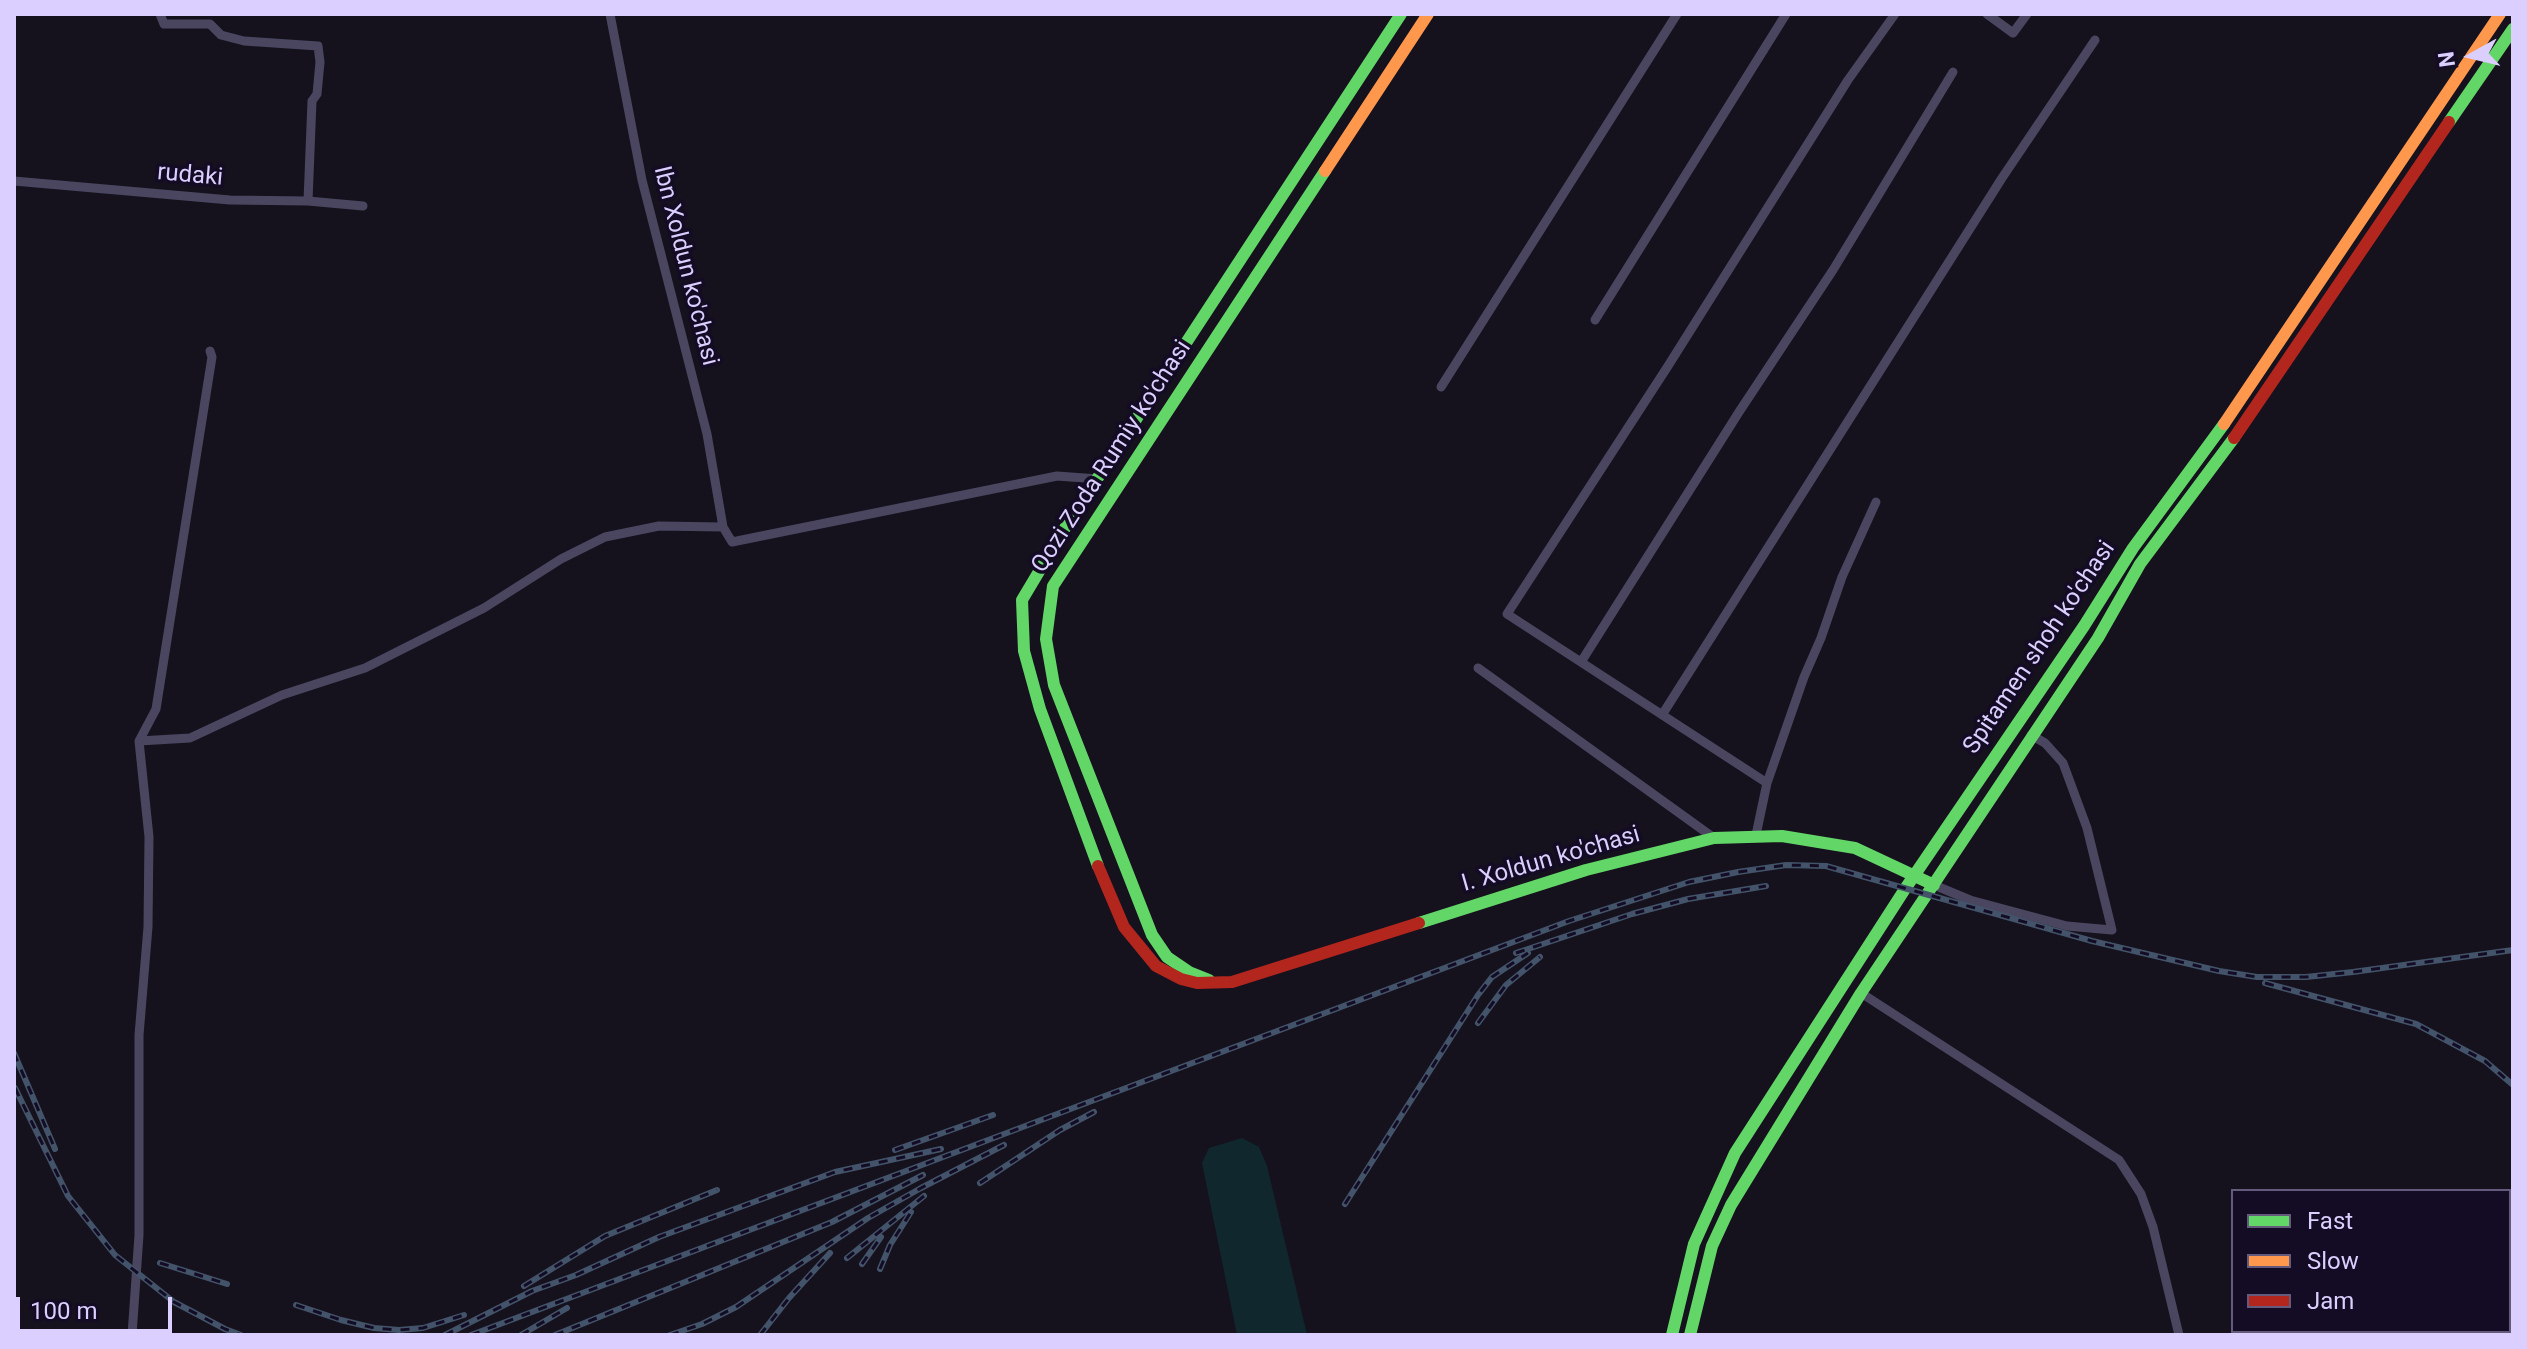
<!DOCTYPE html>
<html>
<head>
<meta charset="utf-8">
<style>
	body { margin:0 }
	#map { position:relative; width:2527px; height:1349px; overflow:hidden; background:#15121e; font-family:Roboto,sans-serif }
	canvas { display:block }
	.frame { position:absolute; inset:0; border:16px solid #dacfff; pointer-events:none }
	.legend { position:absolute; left:2231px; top:1189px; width:280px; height:144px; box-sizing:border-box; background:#130c24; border:2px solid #635a7c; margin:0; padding:10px 14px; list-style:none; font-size:24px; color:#dacfff }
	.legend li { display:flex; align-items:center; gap:16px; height:40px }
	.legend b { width:40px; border:2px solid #635a7c }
	.north { position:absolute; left:2431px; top:16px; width:80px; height:80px; -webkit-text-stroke:6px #130c24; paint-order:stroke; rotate:262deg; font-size:22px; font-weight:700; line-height:32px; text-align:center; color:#dacfff }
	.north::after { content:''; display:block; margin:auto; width:28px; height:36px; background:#dacfff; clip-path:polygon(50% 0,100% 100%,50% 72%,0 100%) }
	.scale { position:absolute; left:16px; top:1297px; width:156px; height:36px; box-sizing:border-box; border:4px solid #dacfff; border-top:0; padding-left:10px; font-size:24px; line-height:28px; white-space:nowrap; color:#dacfff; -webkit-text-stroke:6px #130c24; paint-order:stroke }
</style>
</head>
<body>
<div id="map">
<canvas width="2527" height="1349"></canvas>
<div class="frame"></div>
<ul class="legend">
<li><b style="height:10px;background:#63d668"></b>Fast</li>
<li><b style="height:10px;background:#ff974d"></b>Slow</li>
<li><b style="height:10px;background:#b3261e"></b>Jam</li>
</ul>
<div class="north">N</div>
<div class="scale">100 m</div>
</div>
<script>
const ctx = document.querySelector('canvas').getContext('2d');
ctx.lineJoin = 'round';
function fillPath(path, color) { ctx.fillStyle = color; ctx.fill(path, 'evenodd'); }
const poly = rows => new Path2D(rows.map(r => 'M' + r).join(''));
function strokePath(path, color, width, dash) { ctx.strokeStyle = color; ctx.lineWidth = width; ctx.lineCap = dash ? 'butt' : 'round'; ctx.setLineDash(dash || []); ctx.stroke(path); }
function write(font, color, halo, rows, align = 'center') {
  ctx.font = font + ' Roboto,sans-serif'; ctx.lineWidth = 7; ctx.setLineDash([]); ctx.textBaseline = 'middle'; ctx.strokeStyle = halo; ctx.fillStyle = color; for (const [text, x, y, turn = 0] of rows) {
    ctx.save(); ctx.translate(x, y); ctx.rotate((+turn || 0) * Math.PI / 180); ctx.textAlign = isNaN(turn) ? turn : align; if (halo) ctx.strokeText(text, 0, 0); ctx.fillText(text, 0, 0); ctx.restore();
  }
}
fillPath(poly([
	[1242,1138,1259,1147,1267,1166,1307,1335,1237,1335,1202,1163,1209,1148]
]), '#10282d');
strokePath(poly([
	[160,14,164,24,210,24,221,35,244,41,318,46,320,62,317,94,312,101,308,201],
	[610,14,642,180,707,434,723,527,732,542,1057,476,1098,479],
	[1987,14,2013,33,2027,14],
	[14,181,230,200,308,201,363,206],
	[1595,320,1786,14],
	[1441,387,1677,14],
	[1581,662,1739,412,1833,270,1953,72],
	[1478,668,1714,838],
	[1662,715,2002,178,2095,40],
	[139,741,190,738,282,695,365,668,484,608,561,559,605,537,659,526,723,527],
	[1767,783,1507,614,1668,366,1848,80,1895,14],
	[1756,835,1767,783,1804,677,1821,638,1842,577,1876,502],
	[1934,885,1970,900,2067,926,2112,930,2087,828,2063,763,2045,743,2031,735],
	[1861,993,2119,1160,2141,1194,2153,1227,2179,1335],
	[132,1335,139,1235,139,1035,148,927,149,837,139,741,156,709,212,357,210,351]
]), '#4a4660', 9);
strokePath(poly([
	[2449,122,2513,29],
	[1098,866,1040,709,1024,651,1022,600,1065,528,1401,14],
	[1419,923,1586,870,1714,838,1782,836,1855,848,1934,885],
	[1209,980,1189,972,1167,957,1152,935,1054,685,1046,639,1053,586,1325,171],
	[1672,1335,1694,1244,1735,1153,1905,889,2084,626,2133,548,2224,424],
	[1690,1335,1712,1246,1731,1205,1861,993,2098,638,2140,564,2234,438]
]), '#63d668', 12);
strokePath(poly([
	[1325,171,1428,14],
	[2224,424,2500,14]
]), '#ff974d', 12);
strokePath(poly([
	[2234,438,2449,122],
	[1098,866,1124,927,1156,966,1181,979,1197,983,1232,982,1419,923]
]), '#b3261e', 12);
const rail = poly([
	[1516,953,1632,914,1688,899,1766,886],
	[2265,983,2416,1024,2485,1061,2513,1085],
	[1478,1023,1506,985,1540,957],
	[14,1053,55,1149],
	[15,1088,68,1196,115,1255,174,1302,225,1329,241,1335],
	[895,1150,993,1115],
	[980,1183,1060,1130,1094,1112],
	[1345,1204,1478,995,1492,977,1528,953],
	[847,1258,924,1196],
	[160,1263,227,1284],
	[862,1264,881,1237],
	[880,1269,890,1245,911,1212],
	[524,1286,605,1236,717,1190],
	[296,1305,341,1320,374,1328,399,1330,423,1328,464,1315],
	[445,1335,532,1291,576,1275,659,1237,835,1172,941,1149],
	[471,1335,1569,921,1689,882,1738,872,1786,865,1826,866,2092,941,2219,971,2257,977,2306,977,2353,972,2513,950],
	[521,1335,567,1308],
	[555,1335,832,1222,923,1175],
	[670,1335,702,1324,736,1307,868,1218,921,1188,1004,1145],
	[760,1335,789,1298,830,1253]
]);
strokePath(rail, '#43546a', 6);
strokePath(rail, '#130c24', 3, [9]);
write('24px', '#dacfff', '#130c24', [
	["rudaki",190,176,5],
	["Ibn Xoldun ko'chasi",685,266,76],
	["Qozi Zoda Rumiy ko'chasi",1112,457,-57],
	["Spitamen shoh ko'chasi",2040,648,-56],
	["I. Xoldun ko'chasi",1551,860,-16]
]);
</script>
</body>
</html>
